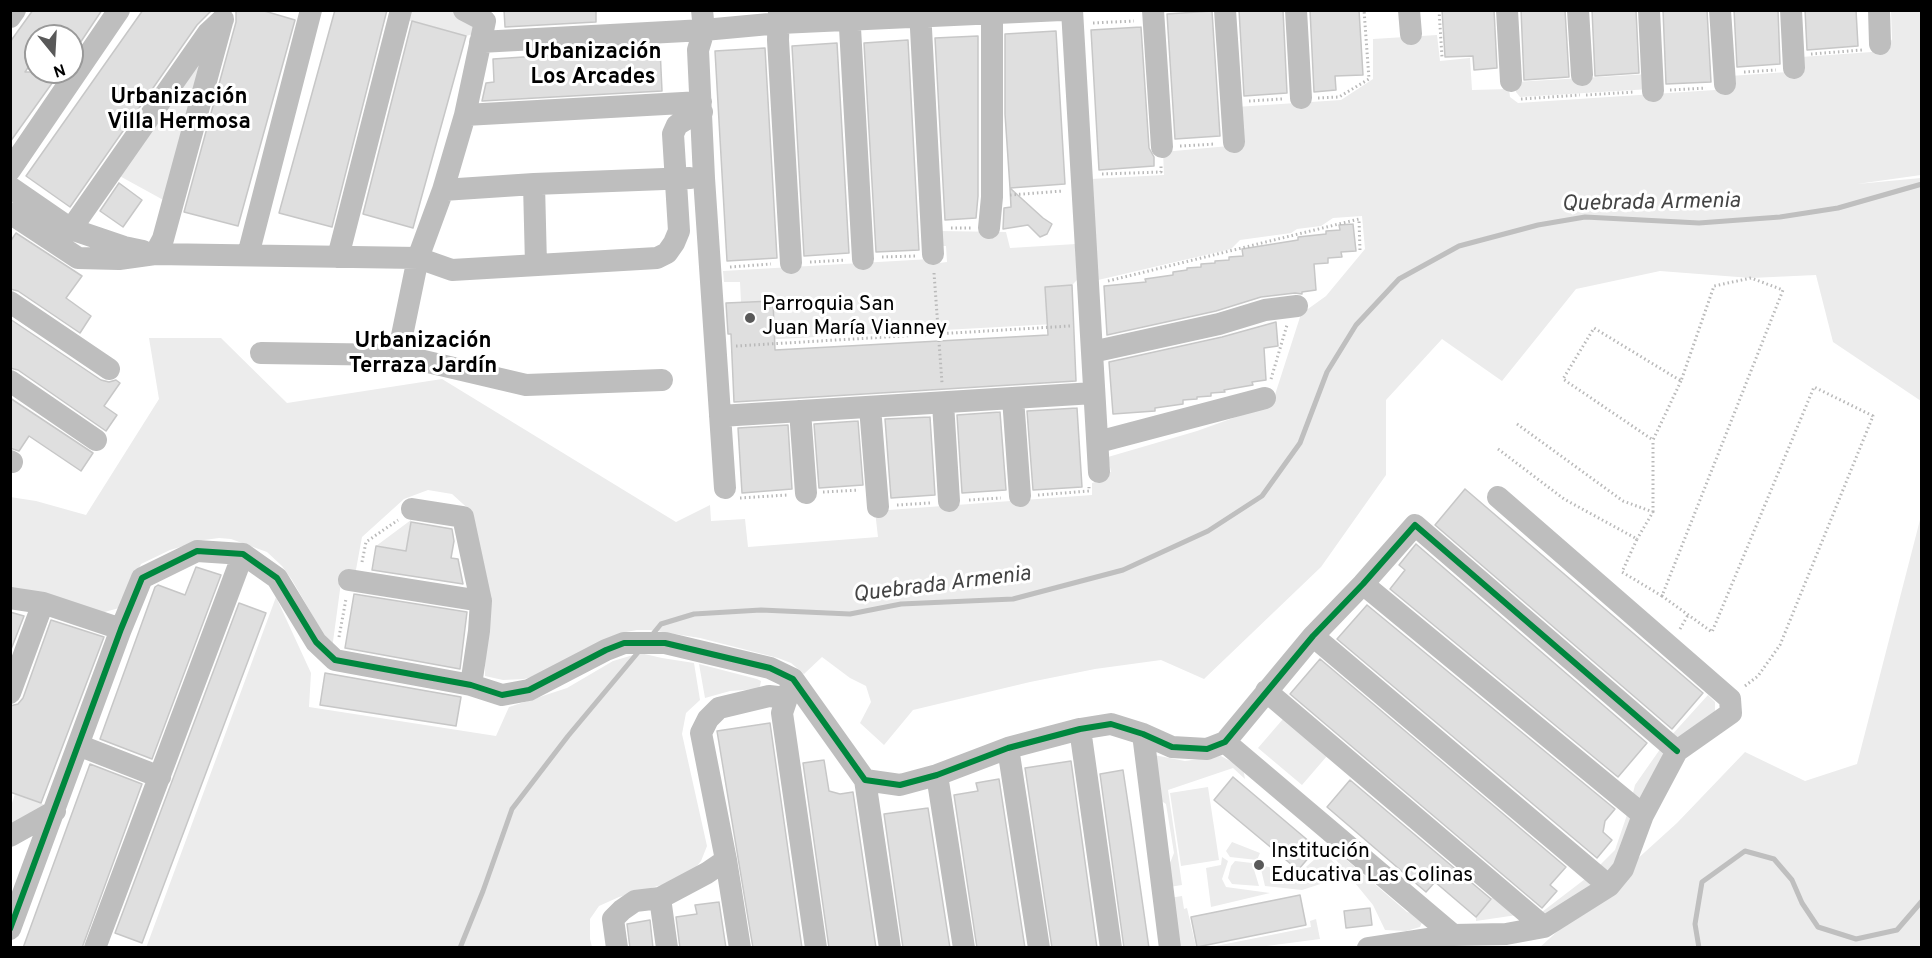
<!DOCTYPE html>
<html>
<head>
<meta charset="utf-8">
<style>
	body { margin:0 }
	#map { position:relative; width:1932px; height:958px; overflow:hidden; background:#fff; font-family:Overpass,sans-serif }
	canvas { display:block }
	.frame { position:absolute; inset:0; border:12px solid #000; pointer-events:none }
	.north { position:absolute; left:24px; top:24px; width:60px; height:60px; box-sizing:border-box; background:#fff; border:2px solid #999; border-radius:50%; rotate:162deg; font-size:16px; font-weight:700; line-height:24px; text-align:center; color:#000 }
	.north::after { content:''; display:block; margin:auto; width:21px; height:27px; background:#595959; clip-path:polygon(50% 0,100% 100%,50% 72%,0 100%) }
</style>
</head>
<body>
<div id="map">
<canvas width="1932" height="958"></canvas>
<div class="frame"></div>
<div class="north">N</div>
</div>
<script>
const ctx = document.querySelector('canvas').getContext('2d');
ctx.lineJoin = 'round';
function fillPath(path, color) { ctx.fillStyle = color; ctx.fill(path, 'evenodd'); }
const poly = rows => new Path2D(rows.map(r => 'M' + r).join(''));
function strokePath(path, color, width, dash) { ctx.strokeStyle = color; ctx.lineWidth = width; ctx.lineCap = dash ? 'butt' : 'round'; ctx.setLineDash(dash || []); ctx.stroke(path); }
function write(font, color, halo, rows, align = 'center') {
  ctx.font = font + ' Overpass,sans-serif'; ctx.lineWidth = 6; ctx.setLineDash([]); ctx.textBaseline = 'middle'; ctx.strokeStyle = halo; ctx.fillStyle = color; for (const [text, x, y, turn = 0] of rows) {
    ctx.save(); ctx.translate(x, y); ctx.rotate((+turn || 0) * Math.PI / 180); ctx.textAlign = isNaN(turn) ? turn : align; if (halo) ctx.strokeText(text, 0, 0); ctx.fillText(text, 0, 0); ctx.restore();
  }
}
fillPath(poly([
	[406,11,455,11,480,32,466,36,410,21,404,19],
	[1891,11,1921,11,1921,175,1857,184,1921,178,1921,401,1833,342,1816,275,1751,278,1660,271,1576,289,1502,381,1442,339,1386,400,1386,475,1321,567,1204,679,1161,660,1095,669,1030,682,913,710,884,745,860,723,871,702,866,686,850,678,822,657,804,674,791,663,778,658,700,638,650,630,637,630,626,632,543,674,524,679,503,680,485,676,486,603,473,513,452,494,428,490,404,499,362,537,355,575,342,575,332,649,292,580,282,566,267,552,231,539,219,538,204,540,170,550,141,564,119,608,101,613,11,592,10,497,36,501,86,515,159,399,149,338,221,338,287,403,442,379,676,522,710,505,711,521,745,519,748,547,878,537,875,511,1092,495,1092,483,1098,481,1103,473,1111,472,1108,457,1197,431,1272,404,1301,314,1326,296,1365,249,1362,216,1333,218,1321,226,1297,229,1291,233,1240,240,1231,249,1098,280,1091,179,1164,175,1163,152,1240,145,1236,107,1341,100,1373,79,1373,39,1437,35,1440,61,1470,58,1472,90,1509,89,1510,97,1518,103,1730,89,1730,76,1802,71,1801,57,1886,51,1892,39],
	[208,38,167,202,116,174],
	[1649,74,1650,89,1520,97,1516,92,1515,82],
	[938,231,1006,232,1010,248,1076,244,1078,279,1072,285,1045,287,1047,318,1073,316,1072,323,743,341,774,332,773,301,741,302,740,282,724,282,723,271,930,259,931,264,947,262,946,246,939,246],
	[1921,516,1921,947,1539,948,1677,823,1745,752,1805,781,1857,764],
	[411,520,406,551,376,546],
	[276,597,311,673,309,707,496,736,509,707,567,688,613,661,640,653,662,658,694,663,700,700,686,713,682,734,707,846,701,861,689,876,672,882,619,897,599,906,590,919,590,939,592,947,146,948],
	[699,664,757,679,761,681,760,686,758,689,730,691,705,698],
	[1708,695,1715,702,1715,712,1683,737,1669,738],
	[1283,719,1327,756,1302,785,1258,748],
	[1663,745,1668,752,1642,799,1631,801,1635,785],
	[1154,755,1185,761,1221,756,1243,768,1245,779,1233,768,1168,790,1182,885,1169,887,1170,863,1174,853,1166,804,1160,800],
	[1208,787,1219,860,1181,866,1170,793],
	[15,794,45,805,11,823,11,806],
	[1628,812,1634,821,1609,874,1597,868,1615,850],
	[1232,842,1260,853,1257,860,1230,857,1226,851],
	[1323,844,1328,844,1407,912,1415,914,1423,920,1420,927,1406,931,1385,930,1373,905],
	[1324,851,1345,876,1302,890,1265,886,1260,865,1298,874],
	[1222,857,1228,861,1222,879,1226,887,1270,893,1211,907,1206,868,1221,865],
	[1235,861,1252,863,1259,886,1232,884,1228,878,1231,866],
	[1589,876,1595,882,1543,917,1538,915],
	[1182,896,1184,909,1187,908,1196,947,1177,947,1170,898],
	[1493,896,1517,915,1476,921,1476,917],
	[1316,919,1320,939,1259,947,1211,947,1311,927,1310,921]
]), '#ececec');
strokePath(poly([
	[652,635,661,624,694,614,761,610,850,614,901,604,1013,599,1123,570,1208,531,1262,496,1300,443,1327,372,1356,325,1399,279,1459,246,1538,225,1585,217,1699,223,1780,217,1838,208,1922,184],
	[460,948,483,891,512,809,568,736,640,650],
	[1699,948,1695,924,1702,882,1745,851,1774,859,1792,880,1802,903,1818,927,1856,939,1897,930,1922,901]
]), '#bfbfbf', 5);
const building = poly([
	[33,10,102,10,72,55,72,36,36,36,36,56,25,72,60,72,10,142,10,42,33,10],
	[143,10,212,10,197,25,70,207,26,176,143,10],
	[236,10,261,10,295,20,238,226,184,212,236,22,236,10],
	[335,10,387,10,332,227,279,213,335,10],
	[504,10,596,10,596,22,505,27,504,10],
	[1239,10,1283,10,1287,93,1244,96,1239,10],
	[1310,10,1359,10,1363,75,1335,76,1336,90,1314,92,1310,10],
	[1442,10,1494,10,1497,68,1474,70,1473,56,1445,57,1442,10],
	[1521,10,1565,10,1569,77,1524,80,1521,10],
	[1592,10,1636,10,1639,73,1595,76,1592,10],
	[1663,10,1707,10,1711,82,1666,84,1663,10],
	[1734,10,1778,10,1780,64,1737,67,1734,10],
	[1805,10,1856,10,1858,46,1807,50,1805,10],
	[1212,11,1220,136,1175,139,1167,14,1212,11],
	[412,21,466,36,413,228,363,214,412,21],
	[1141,27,1149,148,1154,157,1154,166,1099,170,1091,30,1141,27],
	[1056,31,1065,184,1010,188,1005,114,1005,34,1056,31],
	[978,36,978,196,976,218,945,220,935,38,978,36],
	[908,40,919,250,876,252,864,43,908,40],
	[837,43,849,253,804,256,792,46,837,43],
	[660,48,662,91,482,101,486,83,494,82,493,59,660,48],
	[765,48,777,258,727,261,715,51,765,48],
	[119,183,142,200,123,227,100,211,119,183],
	[1010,188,1043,218,1052,224,1047,234,1040,237,1028,225,1003,229,1004,208,1011,207,1010,188],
	[1353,224,1356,251,1341,252,1342,257,1328,258,1328,263,1314,264,1316,290,1302,292,1302,294,1295,293,1261,297,1216,311,1107,335,1104,286,1146,282,1145,279,1173,275,1173,272,1187,270,1187,268,1201,267,1201,264,1215,263,1215,261,1229,260,1229,257,1243,256,1242,249,1298,240,1298,237,1326,234,1326,231,1340,230,1339,225,1353,224],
	[16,233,82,276,66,298,91,316,80,333,18,291,10,289,10,242,16,233],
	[1072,285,1076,381,734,402,731,334,728,334,726,303,773,301,775,350,1048,335,1045,287,1072,285],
	[10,319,101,380,109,382,116,380,120,383,104,406,117,415,106,431,18,370,10,368,10,319],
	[1276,322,1278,346,1264,348,1266,380,1252,382,1253,385,1224,390,1225,392,1211,393,1211,396,1197,397,1197,399,1183,400,1183,404,1155,408,1155,411,1113,414,1109,362,1222,337,1276,322],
	[10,398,93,453,81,471,29,436,19,451,10,448,10,398],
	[1077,408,1082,487,1033,490,1027,411,1077,408],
	[1000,412,1006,490,962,493,957,415,1000,412],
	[930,417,935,495,891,498,885,419,930,417],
	[858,421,863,485,819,488,814,424,858,421],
	[788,425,792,489,742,493,738,428,788,425],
	[1465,489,1703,693,1672,729,1435,525,1465,489],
	[411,522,452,529,454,541,451,558,458,559,463,584,372,570,376,546,406,551,411,522],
	[1416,544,1647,743,1618,777,1390,589,1405,570,1399,565,1416,544],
	[196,567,221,575,152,759,100,739,155,587,158,585,185,595,196,567],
	[354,594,467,612,460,669,345,648,354,594],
	[239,603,266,613,142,943,115,933,239,603],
	[1367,605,1615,809,1605,821,1603,832,1612,840,1597,858,1337,639,1367,605],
	[10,612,24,616,10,652,10,612],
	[51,620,104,637,41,803,10,792,10,706,18,704,23,698,51,620],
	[1320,659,1566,867,1550,885,1557,891,1542,908,1290,694,1320,659],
	[325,673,461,697,456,726,320,705,325,673],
	[770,723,802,948,753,948,719,743,717,731,770,723],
	[824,760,829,791,840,794,853,792,876,948,829,948,803,763,824,760],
	[1071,761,1097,948,1052,948,1025,768,1071,761],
	[90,764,142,784,82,948,23,948,90,764],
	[1123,770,1131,823,1149,948,1124,948,1100,774,1123,770],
	[1233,777,1317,848,1298,870,1214,800,1233,777],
	[999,779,1025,948,977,948,954,795,978,791,976,783,999,779],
	[1350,780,1491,899,1476,917,1435,882,1426,892,1327,807,1350,780],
	[928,808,950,948,903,948,884,814,928,808],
	[1300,895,1306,925,1197,947,1191,917,1300,895],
	[719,902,726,948,680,948,676,917,697,914,695,905,719,902],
	[1370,908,1372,925,1346,928,1344,911,1370,908],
	[650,920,653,948,630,948,627,924,650,920]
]);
fillPath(building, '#dfdfdf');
strokePath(building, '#c7c7c7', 1.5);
strokePath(poly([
	[1439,10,1442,57],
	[1093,23,1134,21],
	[1811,54,1862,50,1862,48],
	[1744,72,1776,70],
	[1670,90,1706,88],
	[1586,95,1634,92],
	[1318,98,1339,97,1369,79,1364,10],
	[1521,99,1580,95],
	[1249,101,1282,99],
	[1180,146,1215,144],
	[1102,174,1161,172,1161,165],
	[1010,195,1063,191],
	[951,228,972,228],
	[882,257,915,256],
	[810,262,846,260],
	[730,267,771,264],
	[934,273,942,383],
	[1108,281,1359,219,1360,251],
	[736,346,1070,326],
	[1271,379,1287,325],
	[1681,381,1653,440,1563,379,1594,328,1681,381,1714,286,1751,278,1783,290,1662,596,1712,632,1814,387,1873,416,1780,645,1758,676,1745,686],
	[1517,424,1623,501,1653,512,1637,539],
	[1498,449,1564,499,1637,539,1622,572,1662,596],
	[823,492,859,490],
	[1038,495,1089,491,1089,487],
	[740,498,787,495],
	[969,500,1001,498],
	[897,505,930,503],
	[1653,512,1653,440],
	[362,562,366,542,398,520],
	[1680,629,1688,615],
	[339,637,346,599]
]), '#b9b9b9', 3, [1.5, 3]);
strokePath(poly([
	[464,10,485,21,465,115,443,190,418,258,398,355,526,385,662,380],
	[702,10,704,30,698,50,704,178,725,488],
	[779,10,778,40,791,263],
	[849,10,863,259],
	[920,10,933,254],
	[1072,10,1099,472],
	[1153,10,1162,147],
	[1225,10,1234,142],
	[1296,10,1301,98],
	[1409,10,1411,34],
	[1507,10,1511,81],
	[1578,10,1582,75],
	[1649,10,1653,91],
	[1720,10,1725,84],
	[1791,10,1794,68],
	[1879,10,1880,44],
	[10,17,15,10],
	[480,42,704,30,780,23,1062,10],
	[465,115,701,102],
	[10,170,119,10],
	[534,184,536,265],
	[10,187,71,229,124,247,143,251],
	[443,190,534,184,690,178],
	[10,213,78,258,119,259,155,254,418,258,452,270,657,258,667,253,674,243,679,231,673,134,677,125,690,117,702,112],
	[989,228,992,197,992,10],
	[71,229,208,33,223,19],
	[155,254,163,239,222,22],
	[248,255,311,10],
	[338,257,401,10],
	[10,302,109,369],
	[1092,352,1219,324,1265,310,1297,306],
	[261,353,398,355],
	[10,381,96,440],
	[1013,398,1020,496],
	[943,403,949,501],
	[870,407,878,507],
	[800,411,806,493],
	[720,416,1094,393],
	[1098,442,1265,398],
	[10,461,12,462],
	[412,509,463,517,481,601,479,631,471,685],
	[349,580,481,601],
	[1363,584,1643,815],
	[10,598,43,603,121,629],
	[1313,636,1609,886],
	[791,686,782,713,816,948],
	[1266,691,1544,927],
	[10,693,43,603],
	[1080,729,1111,948],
	[1143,734,1170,948],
	[1225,742,1453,935,1453,944],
	[78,745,160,777],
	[1008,748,1039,948],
	[937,775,964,948],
	[865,780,890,948],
	[10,836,55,811],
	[726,860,740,948],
	[660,898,667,948],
	[10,929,121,629,142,578,197,551,243,554,277,578,316,642,335,660,471,685,502,695,529,690,606,650,624,643,665,643,770,668,793,679,865,780,900,785,937,775,1008,748,1080,729,1111,724,1143,734,1172,747,1207,749,1225,742,1313,636,1363,584,1415,525,1677,751],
	[95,948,243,554],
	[617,948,613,919,622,910,635,901,660,898,707,873,726,860,701,733,708,719,719,708,769,696,787,698],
	[1368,948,1453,935,1506,934,1544,927,1609,886,1623,869,1643,815,1677,751,1731,713,1730,699,1498,497]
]), '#bebebe', 22);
strokePath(poly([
	[10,929,121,629,142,578,197,551,243,554,277,578,316,642,335,660,471,685,502,695,529,690,606,650,624,643,665,643,770,668,793,679,865,780,900,785,937,775,1008,748,1080,729,1111,724,1143,734,1172,747,1207,749,1225,742,1313,636,1363,584,1415,525,1677,751]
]), '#00873e', 6);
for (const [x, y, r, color] of [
	[750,318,6,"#595959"],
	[1259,865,6,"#595959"]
]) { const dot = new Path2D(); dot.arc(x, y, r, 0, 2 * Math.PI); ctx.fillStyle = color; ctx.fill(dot); strokePath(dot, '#fff', 2); }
write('21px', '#000', '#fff', [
	["Parroquia San",762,306],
	["Juan María Vianney",762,330],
	["Institución",1271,853],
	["Educativa Las Colinas",1271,877]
], 'left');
write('bold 22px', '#000', '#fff', [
	["Urbanización",593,54],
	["Los Arcades",593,79],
	["Urbanización",179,99],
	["Villa Hermosa",179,124],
	["Urbanización",423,343],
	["Terraza Jardín",423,368]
]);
write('italic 22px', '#444', '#fff', [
	["Quebrada Armenia",1651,204,-1],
	["Quebrada Armenia",942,586,-7]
]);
</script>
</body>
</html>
